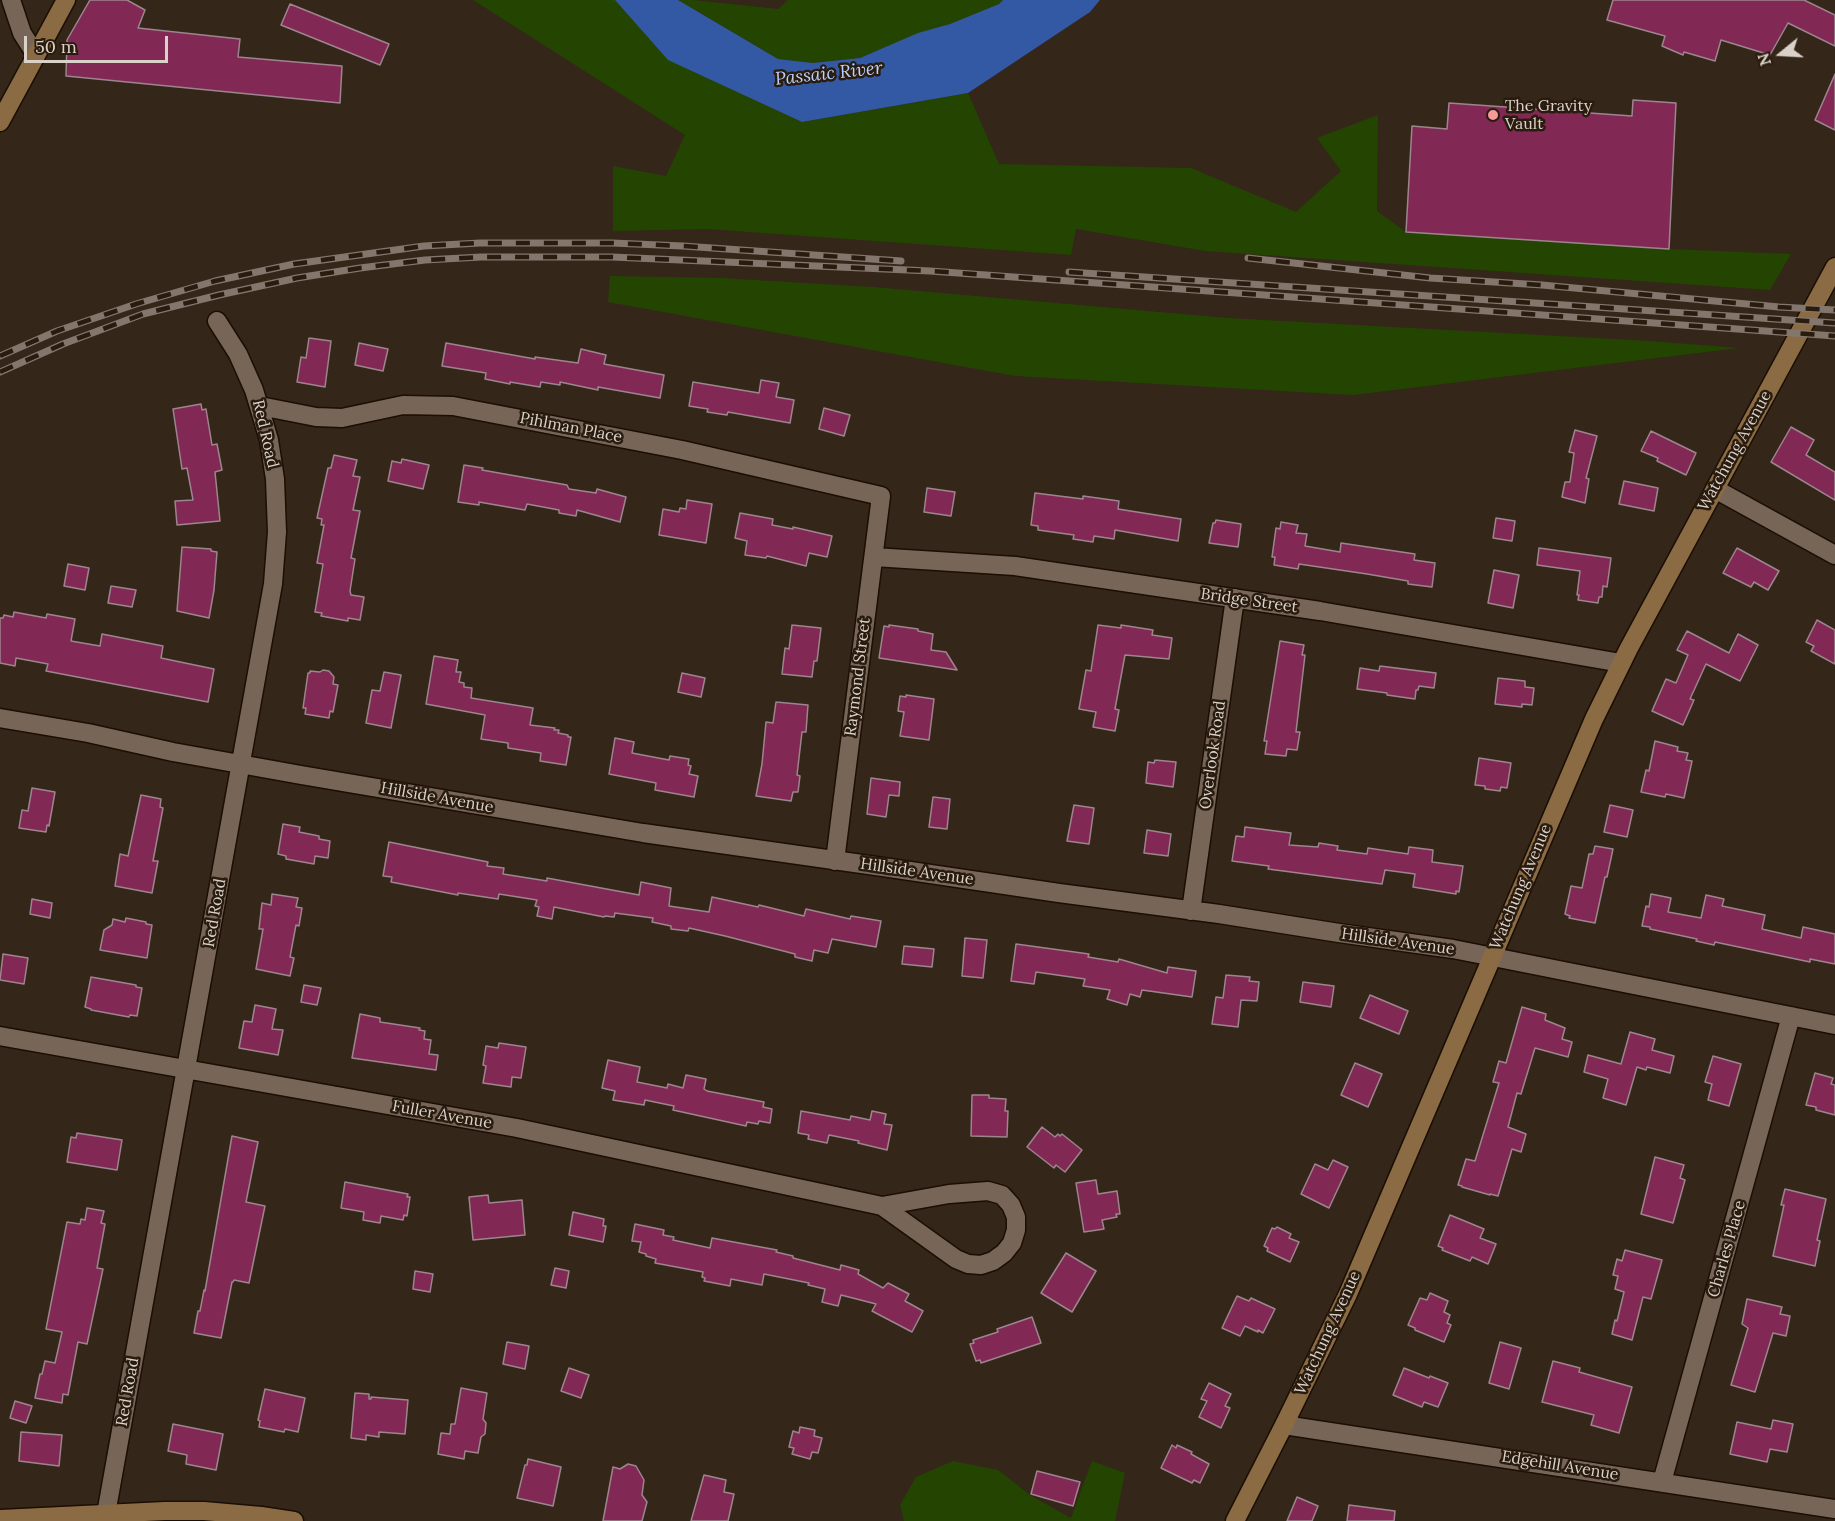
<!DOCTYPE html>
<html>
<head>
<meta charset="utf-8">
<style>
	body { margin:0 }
	#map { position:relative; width:1835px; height:1521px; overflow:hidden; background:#342619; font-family:Lora,serif }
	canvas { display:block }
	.north { position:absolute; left:1751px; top:24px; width:60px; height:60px; -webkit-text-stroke:4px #291c0f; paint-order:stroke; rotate:252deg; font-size:16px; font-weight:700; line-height:24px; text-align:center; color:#dad1c9 }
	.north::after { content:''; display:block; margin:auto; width:21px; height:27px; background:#dad1c9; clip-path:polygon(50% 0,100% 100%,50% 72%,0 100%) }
	.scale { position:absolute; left:24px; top:36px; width:144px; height:27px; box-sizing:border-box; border:3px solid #dad1c9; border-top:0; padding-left:8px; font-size:18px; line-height:21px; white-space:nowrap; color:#dad1c9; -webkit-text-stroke:4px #291c0f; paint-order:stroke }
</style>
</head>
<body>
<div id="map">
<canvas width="1835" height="1521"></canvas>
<div class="north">N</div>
<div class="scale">50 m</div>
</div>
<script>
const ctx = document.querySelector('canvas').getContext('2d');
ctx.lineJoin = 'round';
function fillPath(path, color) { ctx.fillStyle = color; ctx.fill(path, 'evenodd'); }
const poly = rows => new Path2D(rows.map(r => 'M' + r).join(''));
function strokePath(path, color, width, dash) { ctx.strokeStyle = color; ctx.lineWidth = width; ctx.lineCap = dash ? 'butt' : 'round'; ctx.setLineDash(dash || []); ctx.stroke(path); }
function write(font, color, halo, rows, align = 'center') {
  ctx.font = font + ' Lora,serif'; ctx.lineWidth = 5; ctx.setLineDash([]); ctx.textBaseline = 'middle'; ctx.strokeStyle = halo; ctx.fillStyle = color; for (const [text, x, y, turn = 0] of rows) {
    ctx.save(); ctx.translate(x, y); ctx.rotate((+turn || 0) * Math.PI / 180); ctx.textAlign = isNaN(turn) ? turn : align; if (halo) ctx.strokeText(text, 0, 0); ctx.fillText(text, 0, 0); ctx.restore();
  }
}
fillPath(poly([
	[473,0,615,0,669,60,802,122,968,93,999,164,1191,168,1296,212,1341,171,1317,138,1378,115,1377,211,1406,232,1669,249,1791,254,1770,290,1205,251,1076,229,1071,255,707,229,613,231,613,166,666,176,685,135],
	[678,0,693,0,778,9,788,0,1003,0,999,4,950,24,918,34,860,58,813,63,778,59],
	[610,276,721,278,873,287,1228,318,1650,341,1739,348,1353,395,1015,376,608,302],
	[953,1461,998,1470,1030,1495,1071,1518,1092,1461,1125,1473,1115,1521,904,1521,900,1505,916,1477]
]), '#244402');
fillPath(poly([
	[615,0,678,0,778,59,813,63,860,58,918,33,950,24,999,4,1003,0,1100,0,1090,12,968,93,802,122,668,60]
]), '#3459a4');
const building = poly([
	[90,0,127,0,145,10,138,28,240,39,238,57,342,66,340,103,66,76,67,40,90,0],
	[1613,0,1804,0,1835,15,1835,46,1788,23,1770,55,1721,40,1715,61,1684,52,1683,55,1662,46,1665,36,1607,20,1613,0],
	[290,4,389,44,380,65,281,25,290,4],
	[1835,74,1835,130,1815,120,1835,74],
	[1633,100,1676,103,1669,249,1406,232,1412,126,1447,129,1449,103,1632,116,1633,100],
	[309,338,331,341,325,387,297,382,301,357,306,358,309,338],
	[359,343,388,349,383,371,355,365,359,343],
	[446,343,535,359,535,357,578,363,581,349,606,355,604,364,664,375,660,398,598,387,598,390,560,382,560,385,541,382,540,387,510,382,510,384,485,379,486,373,442,366,446,343],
	[761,380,779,383,776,397,794,400,790,423,728,412,727,415,707,412,708,409,689,406,693,382,759,393,761,380],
	[201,404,202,410,206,409,212,445,217,444,222,470,215,472,220,521,177,525,175,501,193,500,187,468,182,469,173,409,201,404],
	[824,408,850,415,844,436,819,429,824,408],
	[1791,427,1814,440,1806,455,1835,472,1835,500,1771,462,1791,427],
	[1575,430,1597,436,1586,478,1589,479,1585,503,1562,497,1565,482,1570,482,1574,453,1569,452,1575,430],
	[1651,431,1696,453,1686,475,1657,461,1658,458,1641,451,1651,431],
	[334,455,357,460,353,476,360,477,353,510,360,511,351,558,355,559,350,591,351,595,364,597,360,620,348,618,348,621,321,616,322,613,315,612,323,564,317,563,324,525,321,525,322,519,317,518,328,468,331,468,334,455],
	[402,459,429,465,423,489,388,481,392,461,401,463,402,459],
	[464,465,483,468,482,470,567,485,569,489,596,493,597,489,626,497,620,522,577,510,576,516,559,513,559,510,527,504,525,510,479,502,479,505,458,502,464,465],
	[1624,481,1658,488,1654,511,1619,504,1624,481],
	[927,488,955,492,951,516,924,512,927,488],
	[1035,493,1083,499,1083,496,1119,501,1118,509,1181,519,1178,541,1115,530,1114,539,1094,536,1093,542,1073,539,1074,535,1038,530,1038,526,1031,525,1035,493],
	[687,500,712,504,706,543,659,535,663,509,679,512,680,508,686,509,687,500],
	[740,513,773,519,772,525,793,529,793,527,832,536,827,557,809,553,806,566,767,556,766,558,745,555,747,541,735,538,740,513],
	[1496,518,1515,521,1512,541,1493,538,1496,518],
	[1216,520,1241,524,1238,547,1209,543,1213,523,1215,523,1216,520],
	[1281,522,1298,525,1296,533,1307,534,1305,546,1340,552,1341,543,1415,554,1414,560,1435,563,1432,587,1408,584,1408,581,1367,574,1299,564,1298,569,1274,565,1275,557,1272,557,1276,528,1280,529,1281,522],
	[182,547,211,549,211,551,217,552,214,590,209,618,177,611,182,547],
	[1539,548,1611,558,1607,587,1603,586,1602,597,1599,597,1598,603,1578,600,1579,595,1577,595,1580,571,1537,565,1539,548],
	[1737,548,1779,571,1768,590,1754,582,1751,587,1723,573,1737,548],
	[68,564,89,568,85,590,64,586,68,564],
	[1494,570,1519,575,1513,608,1488,603,1494,570],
	[111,586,136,590,132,607,108,603,111,586],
	[14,612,46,618,47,614,75,619,71,641,100,646,102,634,163,646,161,658,214,669,208,702,46,671,48,664,16,658,15,666,0,663,0,618,3,618,4,615,13,617,14,612],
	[1817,620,1835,630,1835,664,1811,651,1814,646,1806,642,1817,620],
	[792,625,821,628,817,661,814,661,812,677,782,674,785,648,789,649,792,625],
	[889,625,918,629,918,631,933,634,931,650,946,652,957,670,879,658,884,626,889,627,889,625],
	[1098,625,1121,628,1121,625,1153,630,1152,635,1172,638,1169,659,1125,655,1115,709,1119,710,1115,731,1093,727,1096,712,1079,709,1086,670,1091,671,1098,625],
	[1687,631,1729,653,1738,634,1758,645,1740,681,1706,664,1690,699,1694,700,1683,725,1652,711,1666,679,1676,683,1688,655,1677,650,1687,631],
	[1280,641,1304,645,1302,655,1305,655,1296,732,1300,732,1297,750,1287,749,1286,756,1265,754,1267,741,1264,741,1280,641],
	[434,656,458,660,456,672,461,672,459,682,464,683,464,687,472,688,471,698,533,708,530,725,555,728,554,730,559,730,558,733,568,735,568,737,571,737,566,765,540,761,541,753,508,748,508,743,481,739,485,715,426,704,434,656],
	[1380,666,1436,673,1434,688,1419,686,1418,690,1416,690,1415,699,1387,695,1387,693,1357,689,1360,668,1379,671,1380,666],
	[323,670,329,671,334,677,333,684,338,685,333,712,330,711,329,718,305,714,306,708,303,708,308,673,310,673,310,671,320,672,323,670],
	[384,672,401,675,391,728,366,723,372,690,380,691,384,672],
	[682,673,705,678,701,697,678,692,682,673],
	[1498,678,1525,681,1525,687,1534,688,1532,705,1522,704,1522,707,1495,704,1498,678],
	[906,695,934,699,929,740,900,736,904,712,898,711,900,696,906,697,906,695],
	[776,702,808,705,806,732,802,732,797,775,800,776,798,792,793,792,791,801,756,796,762,764,766,722,773,723,776,702],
	[615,738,634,742,632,753,669,760,670,756,689,759,688,765,691,766,689,774,698,776,694,797,655,790,656,783,609,774,615,738],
	[1655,741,1678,747,1677,751,1688,753,1686,760,1692,761,1684,798,1666,794,1665,797,1641,792,1646,770,1649,771,1655,741],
	[1479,758,1511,763,1507,788,1501,787,1500,791,1485,789,1485,786,1475,785,1479,758],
	[1155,760,1176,762,1173,787,1146,783,1148,762,1154,763,1155,760],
	[871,778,900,782,899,796,889,795,886,817,867,814,871,778],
	[32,788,55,792,49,826,47,825,46,832,19,828,22,810,28,811,32,788],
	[141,795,161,799,160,807,163,808,153,861,158,861,152,893,115,886,120,854,128,856,141,795],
	[933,797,950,799,947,829,929,827,933,797],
	[1074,805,1094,808,1089,844,1067,841,1074,805],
	[1610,805,1633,810,1627,837,1604,832,1610,805],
	[283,824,300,827,299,832,319,836,319,839,330,841,328,858,315,856,314,864,286,859,286,856,278,854,283,824],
	[1245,827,1291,833,1289,845,1318,847,1319,843,1338,846,1337,850,1367,854,1368,848,1408,854,1409,847,1433,850,1432,862,1463,866,1459,892,1456,891,1456,894,1413,887,1415,874,1385,870,1382,884,1268,869,1269,866,1232,861,1236,836,1244,837,1245,827],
	[1147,830,1171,834,1168,856,1144,853,1147,830],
	[389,842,488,862,487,866,504,868,503,874,547,881,547,878,639,895,641,882,671,888,669,906,709,912,712,897,758,907,759,905,804,916,806,909,850,919,851,916,881,921,876,947,832,939,828,953,814,950,812,961,795,957,795,954,725,936,689,928,688,931,671,929,671,926,652,922,653,918,615,913,614,917,605,916,604,917,554,907,552,919,537,916,539,907,535,906,537,900,499,894,498,899,458,893,458,895,391,882,392,877,383,876,389,842],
	[1595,846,1613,849,1607,877,1605,877,1595,923,1569,918,1570,916,1565,914,1571,886,1582,888,1589,854,1593,854,1595,846],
	[272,894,298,898,296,907,302,908,299,926,296,925,290,957,294,958,290,976,256,969,263,929,259,929,262,903,271,905,272,894],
	[1651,894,1671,898,1668,912,1701,918,1706,895,1724,899,1722,906,1765,915,1762,929,1801,938,1803,927,1835,934,1835,964,1810,959,1810,962,1715,942,1714,945,1696,941,1697,939,1650,929,1650,927,1642,926,1646,906,1649,907,1651,894],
	[32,899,52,903,50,918,30,914,32,899],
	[126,918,146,922,146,924,152,925,147,958,100,950,104,930,112,925,113,919,125,922,126,918],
	[965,938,987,940,983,978,962,976,965,938],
	[1016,944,1089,954,1088,957,1118,962,1119,959,1167,973,1168,967,1196,971,1192,997,1142,990,1140,997,1130,994,1127,1005,1107,999,1110,990,1083,986,1085,979,1036,972,1034,984,1011,981,1016,944],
	[904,946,934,949,932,967,902,964,904,946],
	[3,954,28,958,24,984,0,980,3,954],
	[1226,975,1250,977,1249,981,1259,982,1257,1001,1241,1000,1238,1027,1212,1024,1216,997,1223,998,1226,975],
	[91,977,136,985,136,987,142,988,137,1016,130,1015,129,1017,91,1010,91,1009,85,1007,91,977],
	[1303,982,1334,986,1331,1007,1300,1002,1303,982],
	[304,985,321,988,317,1005,301,1002,304,985],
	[1370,995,1408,1011,1399,1034,1360,1018,1370,995],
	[255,1005,276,1009,272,1029,283,1030,278,1055,239,1048,244,1021,252,1022,255,1005],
	[1522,1007,1546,1014,1545,1020,1565,1028,1562,1039,1572,1042,1568,1057,1535,1048,1521,1094,1517,1093,1508,1127,1526,1134,1521,1152,1512,1149,1498,1196,1490,1194,1490,1195,1462,1187,1462,1186,1458,1185,1466,1159,1475,1161,1499,1083,1493,1082,1499,1061,1506,1063,1522,1007],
	[360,1014,380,1018,380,1022,420,1028,419,1030,425,1031,424,1039,431,1040,429,1054,438,1055,436,1070,352,1058,360,1014],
	[1630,1032,1655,1039,1652,1050,1674,1056,1670,1073,1647,1067,1646,1070,1637,1067,1626,1105,1603,1098,1608,1079,1584,1072,1588,1055,1621,1064,1630,1032],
	[499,1043,526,1047,521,1078,512,1077,511,1087,483,1083,486,1066,483,1065,486,1046,498,1048,499,1043],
	[1713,1056,1741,1064,1729,1106,1708,1100,1712,1084,1705,1082,1713,1056],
	[608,1060,640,1067,637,1082,667,1088,668,1084,683,1088,686,1075,706,1079,704,1089,707,1091,764,1102,763,1107,772,1109,770,1123,759,1121,758,1124,747,1122,746,1126,673,1110,674,1106,645,1100,644,1105,613,1100,615,1091,602,1088,608,1060],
	[1355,1063,1382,1074,1368,1107,1341,1095,1355,1063],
	[1815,1073,1833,1078,1831,1084,1835,1085,1835,1115,1816,1110,1816,1107,1806,1105,1815,1073],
	[972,1095,989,1095,989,1098,1006,1099,1005,1111,1008,1111,1007,1137,971,1136,972,1095],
	[801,1111,850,1120,851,1116,870,1120,872,1111,886,1114,884,1124,892,1125,887,1150,858,1143,859,1141,829,1135,827,1143,808,1139,809,1135,798,1133,801,1111],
	[1042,1127,1055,1137,1058,1134,1060,1136,1062,1134,1082,1150,1065,1172,1056,1165,1054,1168,1027,1147,1042,1127],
	[77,1133,122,1140,117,1170,67,1162,71,1137,76,1138,77,1133],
	[232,1136,258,1142,246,1202,265,1206,249,1283,234,1280,233,1282,232,1282,221,1338,194,1333,198,1311,200,1311,204,1290,205,1291,232,1136],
	[1655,1157,1684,1165,1680,1178,1685,1180,1673,1223,1641,1214,1655,1157],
	[1333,1160,1348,1167,1329,1208,1301,1194,1315,1164,1328,1170,1333,1160],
	[1096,1180,1098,1194,1117,1191,1120,1214,1116,1214,1117,1217,1102,1220,1104,1229,1084,1232,1076,1183,1096,1180],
	[345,1182,408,1194,407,1197,410,1197,407,1216,404,1215,403,1220,381,1216,380,1223,363,1220,364,1212,341,1208,345,1182],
	[1785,1189,1826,1199,1817,1240,1820,1241,1815,1266,1773,1256,1784,1205,1781,1205,1785,1189],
	[488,1195,489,1203,522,1200,525,1235,473,1240,469,1197,488,1195],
	[87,1208,104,1211,101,1223,105,1224,97,1268,103,1269,87,1344,78,1342,68,1395,63,1394,62,1403,35,1398,40,1374,42,1374,45,1361,55,1363,62,1332,46,1329,67,1222,80,1224,81,1219,85,1220,87,1208],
	[573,1212,604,1219,603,1226,606,1226,603,1242,569,1235,573,1212],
	[1450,1215,1484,1229,1480,1238,1496,1244,1488,1264,1472,1257,1470,1261,1442,1250,1443,1248,1438,1246,1450,1215],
	[635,1224,664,1230,663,1235,674,1237,673,1240,710,1248,712,1238,777,1250,776,1252,793,1256,793,1258,840,1270,841,1265,859,1270,858,1274,883,1288,888,1283,909,1294,905,1301,923,1311,912,1332,872,1311,876,1304,841,1295,838,1306,822,1302,825,1289,808,1285,809,1283,764,1274,762,1285,731,1279,730,1286,704,1281,705,1278,702,1277,703,1272,655,1263,656,1259,646,1256,646,1254,639,1252,641,1242,632,1241,635,1224],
	[1277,1227,1291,1234,1289,1238,1299,1242,1290,1262,1267,1251,1268,1248,1264,1246,1272,1228,1275,1229,1277,1227],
	[1625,1250,1662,1260,1651,1299,1643,1297,1632,1340,1612,1334,1615,1320,1617,1321,1624,1292,1615,1289,1618,1276,1613,1275,1617,1259,1622,1261,1625,1250],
	[1066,1253,1096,1271,1072,1312,1041,1293,1066,1253],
	[555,1268,569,1271,566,1288,551,1285,555,1268],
	[415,1271,433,1274,430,1292,413,1289,415,1271],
	[1430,1293,1448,1301,1444,1312,1450,1315,1447,1323,1451,1325,1444,1342,1415,1330,1415,1328,1408,1325,1420,1298,1427,1300,1430,1293],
	[1237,1296,1249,1301,1251,1298,1275,1309,1263,1333,1258,1330,1258,1332,1245,1326,1240,1336,1222,1328,1237,1296],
	[1747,1299,1782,1307,1780,1314,1790,1316,1786,1336,1773,1333,1755,1392,1731,1385,1748,1328,1742,1324,1747,1299],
	[1032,1317,1041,1343,981,1363,980,1360,976,1361,970,1344,974,1343,973,1340,998,1332,997,1329,1032,1317],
	[507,1342,529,1346,525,1369,503,1364,507,1342],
	[1500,1342,1521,1348,1509,1389,1489,1383,1500,1342],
	[1553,1361,1580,1368,1579,1372,1632,1387,1619,1433,1591,1425,1594,1415,1542,1402,1553,1361],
	[569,1368,589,1375,581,1398,561,1391,569,1368],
	[1404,1368,1429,1378,1430,1376,1448,1383,1438,1407,1424,1402,1422,1407,1393,1395,1404,1368],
	[1209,1383,1231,1394,1225,1406,1230,1408,1221,1428,1199,1417,1207,1401,1201,1399,1209,1383],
	[461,1388,487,1393,483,1419,486,1423,485,1434,481,1437,478,1453,465,1451,464,1459,438,1454,441,1433,450,1434,451,1424,455,1424,461,1388],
	[265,1389,305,1398,298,1432,285,1429,284,1432,259,1427,260,1421,258,1420,265,1389],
	[355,1393,369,1394,369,1399,371,1399,371,1397,408,1400,405,1434,379,1432,379,1437,366,1435,366,1440,351,1438,355,1393],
	[15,1401,32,1406,26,1423,10,1418,15,1401],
	[1773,1420,1793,1424,1787,1452,1770,1449,1767,1462,1730,1454,1737,1422,1771,1429,1773,1420],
	[173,1424,223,1434,216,1470,186,1464,187,1455,168,1451,173,1424],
	[800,1427,815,1430,814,1436,822,1438,818,1453,812,1452,810,1459,792,1454,794,1448,789,1447,793,1431,799,1433,800,1427],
	[21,1432,62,1435,59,1466,19,1461,21,1432],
	[1172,1445,1176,1448,1177,1445,1192,1452,1191,1454,1209,1464,1200,1483,1194,1480,1192,1483,1161,1468,1172,1445],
	[528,1459,561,1467,553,1506,517,1498,525,1465,527,1465,528,1459],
	[628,1464,636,1466,644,1480,642,1495,647,1502,642,1521,603,1521,613,1467,620,1469,628,1464],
	[1037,1471,1080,1482,1073,1506,1031,1494,1037,1471],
	[704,1475,726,1480,724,1492,734,1494,728,1521,691,1521,704,1475],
	[1297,1497,1318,1506,1312,1521,1287,1521,1297,1497],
	[1349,1505,1395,1511,1394,1521,1347,1521,1349,1505]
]);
fillPath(building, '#812954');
strokePath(building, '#9d858e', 1.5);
const street = poly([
	[11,0,22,33,36,55],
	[260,406,316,417,342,418,403,405,453,406,682,450,881,496,835,861],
	[1715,489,1835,555],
	[874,557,1015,566,1320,611,1621,663],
	[0,718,88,733,173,752,301,775,643,833,883,867,1059,893,1219,914,1339,933,1453,949,1835,1025],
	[1191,911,1235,598],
	[0,1036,517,1128,882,1206,956,1259,968,1264,981,1265,993,1261,1004,1253,1012,1243,1016,1230,1016,1217,1011,1205,1002,1195,988,1191,949,1194,882,1206],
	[1284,1425,1835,1509],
	[1662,1482,1791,1016],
	[106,1514,273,584,277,532,275,479,269,440,254,390,238,354,217,321]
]);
const secondary = poly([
	[0,122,66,0],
	[0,1519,165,1511,204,1511,261,1516,294,1521],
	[1235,1521,1284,1425,1348,1294,1594,719,1629,648,1835,267]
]);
strokePath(street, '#1b0e04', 21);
strokePath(secondary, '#1b0e04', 21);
strokePath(street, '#776658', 18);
strokePath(secondary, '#8b6b43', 18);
const rail = poly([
	[1248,258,1430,278,1542,285,1779,307,1835,310],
	[1069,272,1835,323],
	[0,356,57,331,136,304,215,281,294,264,424,246,480,243,612,243,683,246,901,261],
	[0,372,63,344,143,314,219,295,297,278,360,268,425,260,481,257,612,257,930,271,1835,336]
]);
strokePath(rail, '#83776d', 7);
strokePath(rail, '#291c0f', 4.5, [14]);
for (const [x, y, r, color] of [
	[1493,115,6,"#f59b9a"]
]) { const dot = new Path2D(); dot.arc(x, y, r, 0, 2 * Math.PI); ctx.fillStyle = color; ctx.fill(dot); strokePath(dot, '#291c0f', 2); }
write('16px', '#dad1c9', '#291c0f', [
	["The Gravity",1505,106],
	["Vault",1505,124]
], 'left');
write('16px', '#dad1c9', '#291c0f', [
	["Pihlman Place",571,428,11],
	["Red Road",265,434,77],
	["Watchung Avenue",1735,451,-61],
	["Bridge Street",1249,601,8],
	["Raymond Street",858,677,-83],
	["Overlook Road",1213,755,-82],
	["Hillside Avenue",437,798,10],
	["Hillside Avenue",917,872,8],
	["Watchung Avenue",1521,887,-67],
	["Red Road",215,913,-80],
	["Hillside Avenue",1398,942,8],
	["Fuller Avenue",442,1115,10],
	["Charles Place",1727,1249,-74],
	["Watchung Avenue",1328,1333,-65],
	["Red Road",128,1392,-80],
	["Edgehill Avenue",1560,1466,9]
]);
write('italic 18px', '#bdd3fd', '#291c0f', [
	["Passaic River",829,74,-6]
]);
</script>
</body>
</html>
